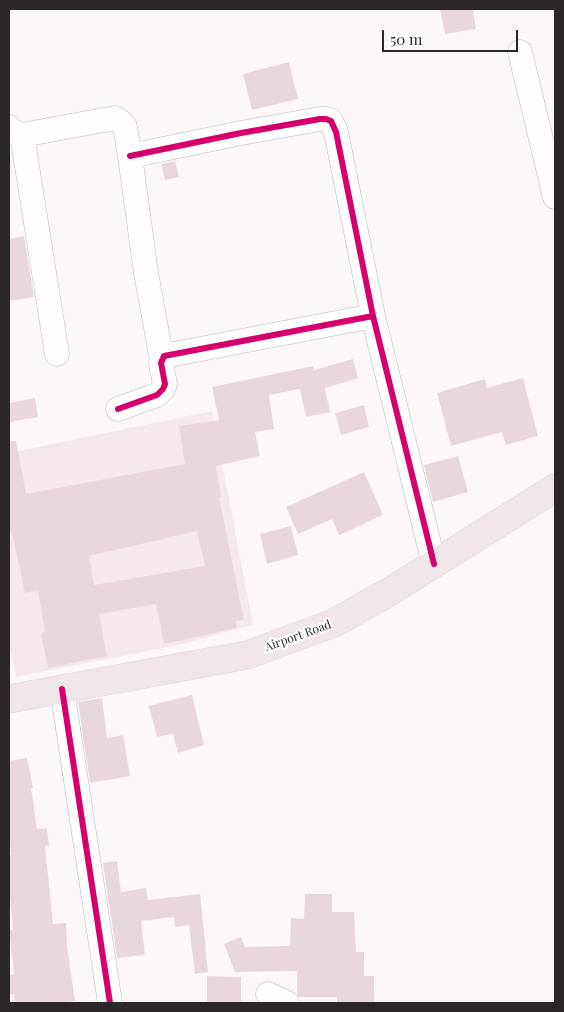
<!DOCTYPE html>
<html>
<head>
<meta charset="utf-8">
<style>
	body { margin:0 }
	#map { position:relative; width:564px; height:1012px; overflow:hidden; background:#fcf8f9; font-family:"Playfair Display",serif }
	canvas { display:block }
	.frame { position:absolute; inset:0; border:10px solid #2b2627; pointer-events:none }
	.scale { position:absolute; left:382px; top:30px; width:136px; height:22px; box-sizing:border-box; border:2px solid #2b2627; border-top:0; padding-left:6px; font-size:15px; line-height:18px; white-space:nowrap; color:#2b2627; -webkit-text-stroke:4px #fff; paint-order:stroke }
</style>
</head>
<body>
<div id="map">
<canvas width="564" height="1012"></canvas>
<div class="frame"></div>
<div class="scale">50 m</div>
</div>
<script>
const ctx = document.querySelector('canvas').getContext('2d');
ctx.lineJoin = 'round';
function fillPath(path, color) { ctx.fillStyle = color; ctx.fill(path, 'evenodd'); }
const poly = rows => new Path2D(rows.map(r => 'M' + r).join(''));
function strokePath(path, color, width, dash) { ctx.strokeStyle = color; ctx.lineWidth = width; ctx.lineCap = dash ? 'butt' : 'round'; ctx.setLineDash(dash || []); ctx.stroke(path); }
function write(font, color, halo, rows, align = 'center') {
  ctx.font = font + ' "Playfair Display",serif'; ctx.lineWidth = 4.5; ctx.setLineDash([]); ctx.textBaseline = 'middle'; ctx.strokeStyle = halo; ctx.fillStyle = color; for (const [text, x, y, turn = 0] of rows) {
    ctx.save(); ctx.translate(x, y); ctx.rotate((+turn || 0) * Math.PI / 180); ctx.textAlign = isNaN(turn) ? turn : align; if (halo) ctx.strokeText(text, 0, 0); ctx.fillText(text, 0, 0); ctx.restore();
  }
}
fillPath(poly([
	[212,411,253,625,174,646,16,677,9,642,9,453]
]), '#f4e8ea');
fillPath(poly([
	[440,9,473,9,476,29,445,34],
	[289,62,298,99,252,110,243,74],
	[175,161,179,177,165,180,161,164],
	[24,236,34,297,9,301,9,239],
	[353,359,358,378,325,388,330,412,306,417,300,389,269,395,274,429,255,432,260,456,216,466,221,497,219,497,244,620,236,621,237,628,164,644,156,604,99,614,107,656,48,668,41,633,45,632,38,590,25,593,12,532,9,532,9,441,16,441,26,494,185,464,179,426,219,420,212,387,313,366,314,370],
	[197,531,205,566,94,585,89,556],
	[523,378,538,436,506,445,502,432,451,446,437,393,485,379,487,388],
	[35,398,38,417,10,422,9,403],
	[364,405,369,427,341,435,335,413],
	[458,456,468,492,433,502,424,465],
	[364,472,383,515,339,535,332,519,298,534,286,507],
	[291,526,298,555,267,564,260,534],
	[192,695,204,745,178,753,173,734,157,737,149,706],
	[102,698,107,738,123,735,130,776,90,783,78,702],
	[27,758,33,788,31,788,37,829,47,828,49,846,45,846,53,924,66,923,67,946,75,1001,62,1003,15,1003,14,994,9,995,9,975,14,974,9,930,13,930,9,889,9,855,11,855,9,835,9,761],
	[117,861,121,892,146,888,148,900,200,894,208,972,195,974,189,925,175,927,174,917,141,921,145,955,117,958,103,863],
	[305,894,332,894,332,912,354,912,356,952,364,952,364,976,374,976,374,1003,337,1003,337,997,299,997,297,994,297,971,235,972,224,944,241,937,245,947,290,946,291,918,304,919],
	[207,976,241,977,241,1003,207,1003]
]), '#e7d7db');
const minor = poly([
	[520,52,555,197],
	[9,127,13,132,22,135,115,118,122,123,125,127,130,156,146,273,162,360],
	[22,135,57,354],
	[130,156,241,133,320,119,326,119,331,121,336,132,373,316,434,564],
	[118,409,157,395,163,389,165,384,161,363,164,356,373,316],
	[62,689,110,1003],
	[268,994,287,1003]
]);
const major = poly([
	[9,699,247,655,334,623,389,592,555,488]
]);
strokePath(minor, '#bbb7b8', 25);
strokePath(major, '#d8d5d6', 29);
strokePath(minor, '#fffefe', 24);
strokePath(major, '#f0e6ea', 28);
strokePath(poly([
	[130,156,241,133,320,119,326,119,331,121,336,132,373,316,434,564],
	[118,409,157,395,163,389,165,384,161,363,164,356,373,316],
	[62,689,110,1003]
]), '#d6006c', 6);
write('12px', '#2b2627', '#fff', [
	["Airport Road",298,636,-20]
]);
</script>
</body>
</html>
